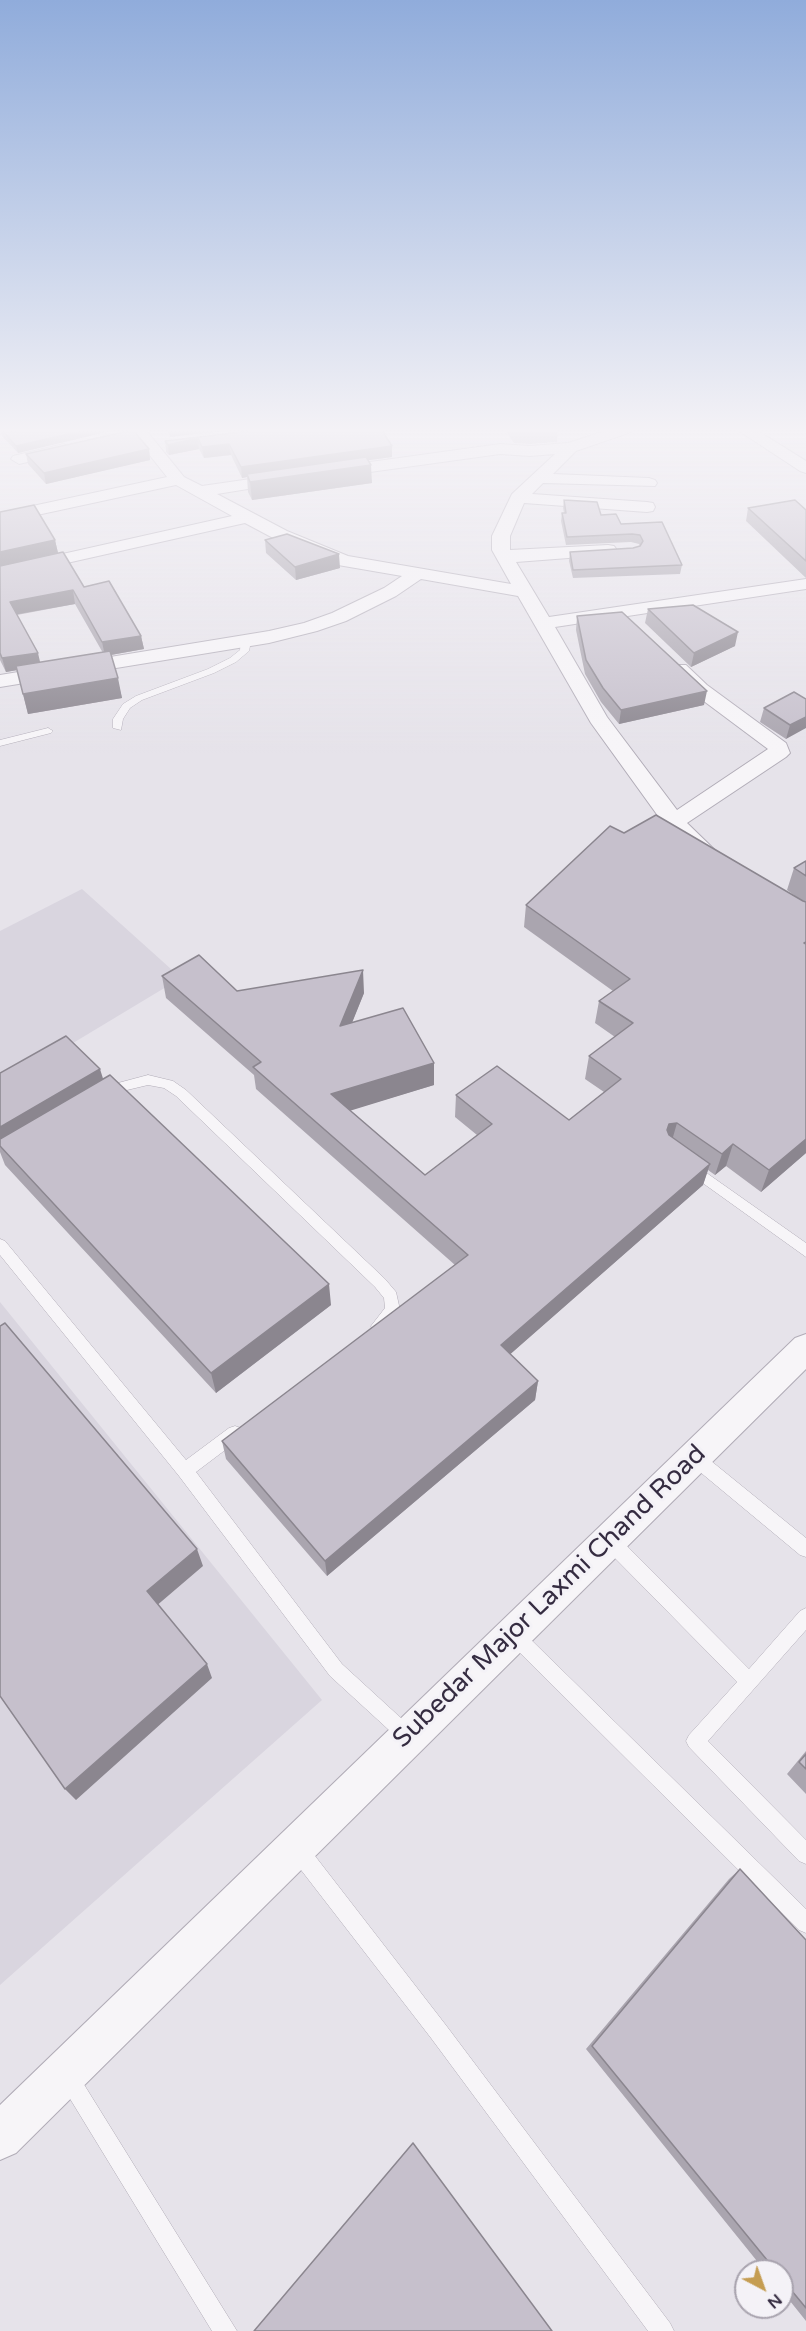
<!DOCTYPE html>
<html>
<head>
<meta charset="utf-8">
<style>
	body { margin:0 }
	#map { position:relative; width:806px; height:2331px; overflow:hidden; background:#e6e3ea; font-family:"Varela Round",sans-serif }
	canvas { display:block }
	.north { position:absolute; left:734px; top:2259px; width:60px; height:60px; box-sizing:border-box; background:#f4f2f7; border:2px solid #a8a3ae; border-radius:50%; rotate:139deg; font-size:16px; font-weight:700; line-height:24px; text-align:center; color:#352c41 }
	.north::after { content:''; display:block; margin:auto; width:21px; height:27px; background:#c59d52; clip-path:polygon(50% 0,100% 100%,50% 72%,0 100%) }
</style>
</head>
<body>
<div id="map">
<canvas width="806" height="2331"></canvas>
<div class="north">N</div>
</div>
<script>
const ctx = document.querySelector('canvas').getContext('2d');
ctx.lineJoin = 'round';
function fillPath(path, color) { ctx.fillStyle = color; ctx.fill(path, 'evenodd'); }
const poly = rows => new Path2D(rows.map(r => 'M' + r).join(''));
function strokePath(path, color, width, dash) { ctx.strokeStyle = color; ctx.lineWidth = width; ctx.lineCap = dash ? 'butt' : 'round'; ctx.setLineDash(dash || []); ctx.stroke(path); }
function write(font, color, halo, rows, align = 'center') {
  ctx.font = font + ' "Varela Round",sans-serif'; ctx.lineWidth = 6; ctx.setLineDash([]); ctx.textBaseline = 'middle'; ctx.strokeStyle = halo; ctx.fillStyle = color; for (const [text, x, y, turn = 0] of rows) {
    ctx.save(); ctx.translate(x, y); ctx.rotate((+turn || 0) * Math.PI / 180); ctx.textAlign = isNaN(turn) ? turn : align; if (halo) ctx.strokeText(text, 0, 0); ctx.fillText(text, 0, 0); ctx.restore();
  }
}
fillPath(poly([
	[82,889,181,978,0,1087,0,931],
	[0,1302,322,1700,0,1985]
]), '#d9d5df');
const service = poly([
	[246,638,251,641,249,651,236,662,214,673,142,700,130,708,123,719,121,730,113,728,113,719,123,704,136,696,208,669,230,658,240,650,241,641,246,638],
	[48,728,53,731,51,733,0,746,0,740,48,728],
	[148,1075,173,1081,186,1090,385,1279,396,1292,400,1310,383,1331,378,1332,373,1331,371,1326,385,1308,384,1298,375,1287,176,1096,164,1088,148,1085,127,1090,107,1101,101,1096,118,1083,148,1075],
	[691,1162,806,1243,806,1257,686,1171,684,1167,686,1163,691,1162],
	[0,1239,5,1241,186,1460,229,1428,235,1426,241,1428,243,1433,241,1438,196,1472,342,1664,414,1730,417,1736,414,1742,408,1745,402,1742,330,1676,179,1476,0,1255,0,1239],
	[694,1450,700,1452,806,1538,806,1557,800,1555,688,1462,686,1457,688,1452,694,1450],
	[609,1532,615,1534,749,1669,800,1611,806,1608,806,1630,708,1741,806,1840,806,1864,799,1861,689,1747,686,1741,689,1735,737,1682,603,1546,601,1540,603,1534,609,1532],
	[513,1625,519,1628,806,1909,806,1933,799,1930,507,1640,504,1634,507,1628,513,1625],
	[298,1840,305,1843,445,2024,670,2323,674,2331,648,2331,431,2038,291,1857,288,1850,291,1843,298,1840],
	[68,2066,75,2070,237,2331,212,2331,61,2084,57,2077,61,2070,68,2066]
]);
const minor = poly([
	[0,429,11,429,8,432,0,434,0,429],
	[129,429,145,429,184,477,202,486,285,474,291,476,293,479,291,482,217,494,287,531,348,556,511,584,492,550,492,536,512,494,555,454,530,456,500,454,334,477,326,472,334,467,500,444,530,446,568,443,611,429,634,429,631,432,576,451,553,474,649,478,655,480,657,483,655,486,543,483,532,494,647,502,653,503,655,507,653,511,647,512,524,503,510,536,510,550,608,545,614,546,617,550,614,554,608,555,516,562,549,617,806,579,806,589,555,627,607,717,677,810,768,749,693,693,672,673,669,669,672,665,686,665,707,685,786,743,790,753,786,757,687,823,719,854,716,859,708,861,700,859,681,845,666,827,591,723,518,596,421,579,396,596,346,621,317,631,269,643,0,687,0,675,269,631,304,623,332,613,384,588,402,576,338,565,275,539,245,523,0,578,0,568,232,516,176,485,0,523,0,513,167,477,129,429],
	[736,429,755,429,806,461,806,473,800,471,736,429],
	[64,444,72,449,70,452,19,464,11,459,13,456,64,444],
	[806,1334,806,1369,16,2153,0,2160,0,2105,795,1338,806,1334]
]);
strokePath(service, '#b1acb7', 1);
strokePath(minor, '#b1acb7', 2);
fillPath(service, '#f7f5f8');
fillPath(minor, '#f7f5f8');
fillPath(poly([
	[1,429,21,429,19,430,32,429,119,429,18,453,2,436],
	[268,429,392,457,368,460,372,483,252,500,248,492,247,477,242,478,231,455,204,458,199,449,169,455,166,452,165,441],
	[504,429,558,429,557,442,530,444,514,443],
	[149,449,150,460,46,484,28,464,26,454],
	[564,500,621,524,662,522,682,565,680,574,573,578,569,561,570,552,633,548,640,546,639,544,631,542,566,545,561,521,562,513,564,513,563,508],
	[748,508,806,510,806,578,746,521],
	[0,512,55,540,58,553,6,564,84,587,141,636,144,649,111,655,122,698,28,714,17,670,6,672,0,660],
	[75,604,103,653,40,663,17,615],
	[265,540,340,568,296,580,266,553],
	[648,609,735,646,691,667,645,623],
	[577,616,704,705,619,724,601,702,585,674,576,630],
	[806,699,786,739,760,722,764,708],
	[624,833,802,901,787,890,794,868,806,861,806,1153,761,1192,726,1166,715,1175,708,1170,703,1185,510,1354,538,1381,535,1400,327,1576,226,1459,222,1441,455,1265,256,1089,254,1075,166,998,162,976,237,991,364,993,352,1022,434,1063,434,1085,350,1110,425,1175,477,1135,455,1117,456,1095,569,1120,604,1092,585,1079,589,1056,615,1037,595,1023,599,1001,613,991,524,927,526,905],
	[0,1073,103,1079,331,1305,216,1393,5,1165,0,1152],
	[806,1751,806,1794,787,1774],
	[740,1869,806,1940,806,2321,782,2291,782,2271,765,2271,586,2049,729,1879]
]), '#aaa5af');
fillPath(poly([
	[12,429,21,429,10,438,8,432],
	[90,429,119,429,18,453,16,446],
	[168,429,240,429,170,437],
	[198,438,199,449,169,455,168,445],
	[229,444,231,455,204,458,202,447],
	[392,446,392,457,248,477,247,474,247,477,242,478,241,467],
	[149,449,150,460,46,484,44,473],
	[371,465,372,483,252,500,250,482],
	[55,540,58,553,0,566,0,552],
	[339,554,340,568,296,580,295,567],
	[73,590,75,604,13,615,10,602],
	[738,632,735,646,691,667,694,653],
	[141,636,144,649,105,656,102,642],
	[38,653,41,666,6,672,2,658],
	[118,678,122,698,28,714,23,694],
	[707,691,704,705,619,724,621,710],
	[806,717,806,728,786,739,790,725],
	[363,970,364,993,342,1048,340,1026],
	[434,1063,434,1085,333,1116,331,1094],
	[100,1069,106,1088,0,1146,0,1127],
	[677,1123,671,1144,663,1146,669,1124],
	[806,1139,806,1153,761,1192,769,1170],
	[733,1144,726,1166,715,1175,722,1154],
	[710,1164,703,1185,498,1365,501,1345],
	[329,1284,331,1305,216,1393,211,1373],
	[538,1381,535,1400,327,1576,325,1561],
	[197,1549,203,1566,155,1607,147,1591],
	[207,1664,212,1678,76,1800,65,1789]
]), '#8b868f');
const building = poly([
	[1,429,12,429,8,432,32,429,90,429,16,446,1,429],
	[268,429,381,429,392,446,241,467,229,444,202,447,198,438,168,445,165,441,268,429],
	[513,429,558,429,531,431,514,430,513,429],
	[133,430,149,449,44,473,26,454,133,430],
	[366,457,371,465,250,482,247,474,366,457],
	[564,500,597,502,601,515,616,514,621,524,662,522,682,565,573,570,570,552,633,548,640,546,643,541,640,535,632,534,567,537,562,513,566,513,564,500],
	[795,500,806,510,806,561,748,508,795,500],
	[34,505,55,540,0,552,0,512,34,505],
	[287,534,339,554,295,567,265,540,287,534],
	[63,552,84,587,109,581,141,636,102,642,73,590,10,602,38,653,2,658,0,653,0,566,63,552],
	[693,605,738,632,694,653,648,609,693,605],
	[622,612,707,691,621,710,603,688,586,660,577,616,622,612],
	[110,651,118,678,23,694,16,666,110,651],
	[794,692,806,699,806,717,790,725,764,708,794,692],
	[656,815,803,901,806,902,806,942,804,943,806,944,806,1139,769,1170,733,1144,722,1154,677,1123,669,1124,667,1130,669,1135,710,1164,501,1345,538,1381,325,1561,222,1441,468,1255,253,1067,261,1062,162,976,199,955,237,991,363,970,340,1026,403,1008,434,1063,331,1094,425,1175,492,1124,456,1095,497,1066,569,1120,621,1079,589,1056,633,1023,599,1001,630,979,526,905,610,826,624,833,656,815],
	[806,861,806,876,794,868,806,861],
	[66,1036,100,1069,0,1127,0,1073,66,1036],
	[110,1075,329,1284,211,1373,0,1146,0,1139,110,1075],
	[5,1323,197,1549,147,1591,207,1664,65,1789,0,1696,0,1326,5,1323],
	[806,1754,806,1769,799,1762,806,1754],
	[740,1869,806,1940,806,2308,782,2279,782,2271,776,2271,592,2046,740,1869],
	[413,2143,552,2331,254,2331,413,2143]
]);
fillPath(building, '#c6c0cc');
strokePath(building, '#8b868f', 1.5);
const sky = ctx.createLinearGradient(0, 0, 0, 755);
sky.addColorStop(0, '#90acdb');
sky.addColorStop(0.57, '#f4f2f6');
sky.addColorStop(1, '#f4f2f600');
ctx.fillStyle = sky;
ctx.fillRect(0, 0, 806, 755);
write('26px', '#352c41', '#f4f2f7', [
	["Subedar Major Laxmi Chand Road",550,1597,-44]
]);
</script>
</body>
</html>
